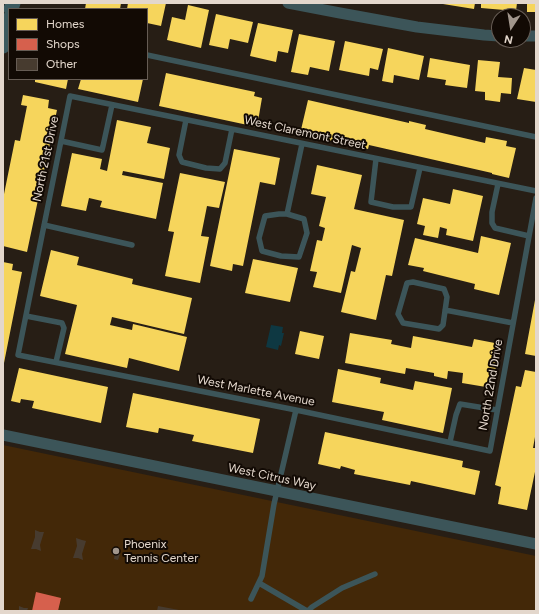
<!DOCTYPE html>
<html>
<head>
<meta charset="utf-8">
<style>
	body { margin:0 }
	#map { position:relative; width:539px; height:614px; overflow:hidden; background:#271e15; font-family:Figtree,sans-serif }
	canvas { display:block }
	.frame { position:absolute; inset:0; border:4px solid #e3d7cc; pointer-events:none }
	.legend { position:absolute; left:8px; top:8px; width:140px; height:72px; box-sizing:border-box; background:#120a04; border:1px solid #665c54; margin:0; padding:5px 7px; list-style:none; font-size:12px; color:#e3d7cc }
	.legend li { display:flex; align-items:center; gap:8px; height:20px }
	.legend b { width:20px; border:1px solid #665c54 }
	.north { position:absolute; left:491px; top:8px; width:40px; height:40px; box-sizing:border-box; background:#120a04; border:1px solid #665c54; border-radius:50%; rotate:192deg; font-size:11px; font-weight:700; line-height:16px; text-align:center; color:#e3d7cc }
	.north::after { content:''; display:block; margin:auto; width:14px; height:18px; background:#a1968c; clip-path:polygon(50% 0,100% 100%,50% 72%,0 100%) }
</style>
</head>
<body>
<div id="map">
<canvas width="539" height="614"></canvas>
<div class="frame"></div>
<ul class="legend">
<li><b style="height:11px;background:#f6d55c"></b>Homes</li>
<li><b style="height:11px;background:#d6604d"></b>Shops</li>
<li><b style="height:11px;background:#473b2f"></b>Other</li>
</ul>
<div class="north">N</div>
</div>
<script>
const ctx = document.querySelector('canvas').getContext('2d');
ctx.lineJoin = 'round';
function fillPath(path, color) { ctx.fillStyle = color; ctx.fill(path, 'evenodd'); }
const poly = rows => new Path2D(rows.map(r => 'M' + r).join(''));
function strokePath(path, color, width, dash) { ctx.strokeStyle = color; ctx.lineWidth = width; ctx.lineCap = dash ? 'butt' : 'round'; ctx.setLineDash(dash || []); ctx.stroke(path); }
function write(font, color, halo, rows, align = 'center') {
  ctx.font = font + ' Figtree,sans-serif'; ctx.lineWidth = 4; ctx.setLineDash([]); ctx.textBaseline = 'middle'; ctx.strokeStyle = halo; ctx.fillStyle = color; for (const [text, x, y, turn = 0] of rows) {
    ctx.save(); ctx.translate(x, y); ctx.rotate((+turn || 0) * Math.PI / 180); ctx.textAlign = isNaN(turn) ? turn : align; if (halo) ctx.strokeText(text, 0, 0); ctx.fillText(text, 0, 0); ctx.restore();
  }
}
fillPath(poly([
	[3,445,536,556,536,611,3,611]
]), '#432808');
fillPath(poly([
	[271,325,283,327,282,333,284,333,281,346,279,345,278,350,266,347]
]), '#0e3842');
fillPath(poly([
	[86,3,121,3,120,9,85,9],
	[128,3,166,3,161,26,147,23,147,9,127,9],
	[443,3,475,3,474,9,443,4],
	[481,3,517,3,516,11,481,8],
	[527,3,536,3,536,12,527,12],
	[188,5,209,10,201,48,167,40,172,17,185,20],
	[216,14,253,22,248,43,230,39,228,49,209,45],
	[258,23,293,30,288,53,278,51,276,62,250,56],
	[299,34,335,41,329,71,310,67,308,75,291,72],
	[345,41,383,49,378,70,370,68,369,76,339,70],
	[388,48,424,56,419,80,394,75,393,83,382,81],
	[430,58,470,65,467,88,445,85,446,80,427,77],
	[478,60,500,62,498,77,512,78,511,94,501,93,500,102,485,100,485,92,475,91],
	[524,68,536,70,536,102,517,99],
	[166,73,255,92,254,96,262,98,257,127,159,106],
	[35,79,68,79,66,89,35,82],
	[81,79,143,79,138,102,78,89],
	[23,95,49,100,48,108,57,110,27,252,3,246,3,199,15,140,20,141,27,106,21,105],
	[308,100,409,123,409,121,426,125,425,129,485,143,486,137,507,141,506,146,516,148,509,178,492,174,492,173,369,145,368,149,300,134],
	[117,120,151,127,147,143,170,148,164,179,123,171,122,175,163,183,156,219,100,207,102,201,89,198,86,211,61,206,72,153,102,159,100,169,107,171],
	[234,149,280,158,275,185,260,182,243,266,233,264,232,271,210,266],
	[317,165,362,175,354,209,404,220,392,276,386,275,376,320,341,312,351,271,355,272,361,248,352,245,341,293,313,287,317,272,310,271,317,240,322,241,325,228,319,226,326,197,311,194],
	[180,173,225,182,219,208,207,206,201,236,209,237,200,283,165,276,174,232,168,231],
	[453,189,483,196,473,241,446,235,447,229,440,227,438,238,423,235,425,226,417,224,423,198,450,204],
	[481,236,511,243,499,295,474,289,475,284,423,271,424,268,408,265,415,238,478,253],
	[51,250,79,257,77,265,133,279,132,284,192,298,184,334,112,317,110,325,132,330,133,324,187,337,179,371,129,358,127,368,65,354,77,305,40,296],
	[253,259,298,268,290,302,245,293],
	[3,262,13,264,12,270,22,272,4,363,3,363],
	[535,300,536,300,536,356,525,354],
	[300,331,324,336,319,359,295,354],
	[350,333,392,340,391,344,411,348,413,336,472,347,474,339,500,344,492,388,462,383,463,373,448,371,447,379,434,376,434,373,406,368,405,374,345,363],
	[19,368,108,387,101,423,32,408,34,401,21,399,20,403,11,401],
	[338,369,381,378,380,383,413,390,415,381,452,388,443,433,382,420,384,412,332,402],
	[525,370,536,372,536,437,535,437,533,448,536,448,536,467,527,510,498,504,501,487,495,485,516,386,521,387],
	[133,393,260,419,253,453,192,441,194,435,159,428,158,433,126,427],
	[325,432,463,461,462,467,480,471,475,495,411,481,410,485,354,474,355,470,341,466,340,469,318,464]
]), '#f6d55c');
fillPath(poly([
	[36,592,61,598,58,611,32,611]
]), '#d6604d');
fillPath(poly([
	[35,530,40,532,44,532,40,545,41,551,36,549,31,549,35,537],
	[76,538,82,540,86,541,82,554,83,560,78,558,73,558,77,546],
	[115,553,120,554,118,560,114,559],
	[187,555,191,556,190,563,185,562],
	[19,606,24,608,28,608,27,611,19,611],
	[158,606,179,610,179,611,157,611]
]), '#473b2f');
strokePath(poly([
	[147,55,536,137],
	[186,120,179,155,182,162,206,168,220,169,225,163,232,129],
	[61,141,102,150,103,146,112,105],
	[376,159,371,202,393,207,411,207,420,168],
	[498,184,492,212,492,223,495,228,529,236],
	[536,191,70,96,18,355,296,410,490,451,536,198],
	[279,214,287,214,304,219,307,233,299,257,281,256,262,251,259,238,265,216,279,214],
	[287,214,302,144],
	[44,225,132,245],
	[413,282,444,289,447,297,443,325,439,329,403,323,398,314,407,283,413,282],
	[445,310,513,323],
	[26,316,62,323,64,328,56,362],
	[450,442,456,415,460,404,497,410],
	[259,583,307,611],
	[251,599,262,576,274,504,296,410],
	[308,611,312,607,342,588,375,574]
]), '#3c5559', 5.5);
strokePath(poly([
	[288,3,340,13,417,27,484,35,499,36],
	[523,36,536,36],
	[3,435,536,544]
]), '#3c5559', 11);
strokePath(poly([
	[11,9,13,3],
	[3,46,9,19]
]), '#3d5a5f', 15);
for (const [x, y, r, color] of [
	[116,551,4,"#a1968c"]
]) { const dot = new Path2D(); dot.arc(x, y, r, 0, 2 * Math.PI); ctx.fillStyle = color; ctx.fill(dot); strokePath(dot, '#120a04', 1.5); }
write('12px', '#e3d7cc', '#120a04', [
	["West Claremont Street",305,133,12],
	["North 21st Drive",46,159,-78],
	["North 22nd Drive",491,385,-80],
	["West Marlette Avenue",256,391,11],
	["West Citrus Way",272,477,12]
]);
write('12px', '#e3d7cc', '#120a04', [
	["Phoenix",124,544],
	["Tennis Center",124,558]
], 'left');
</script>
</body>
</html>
